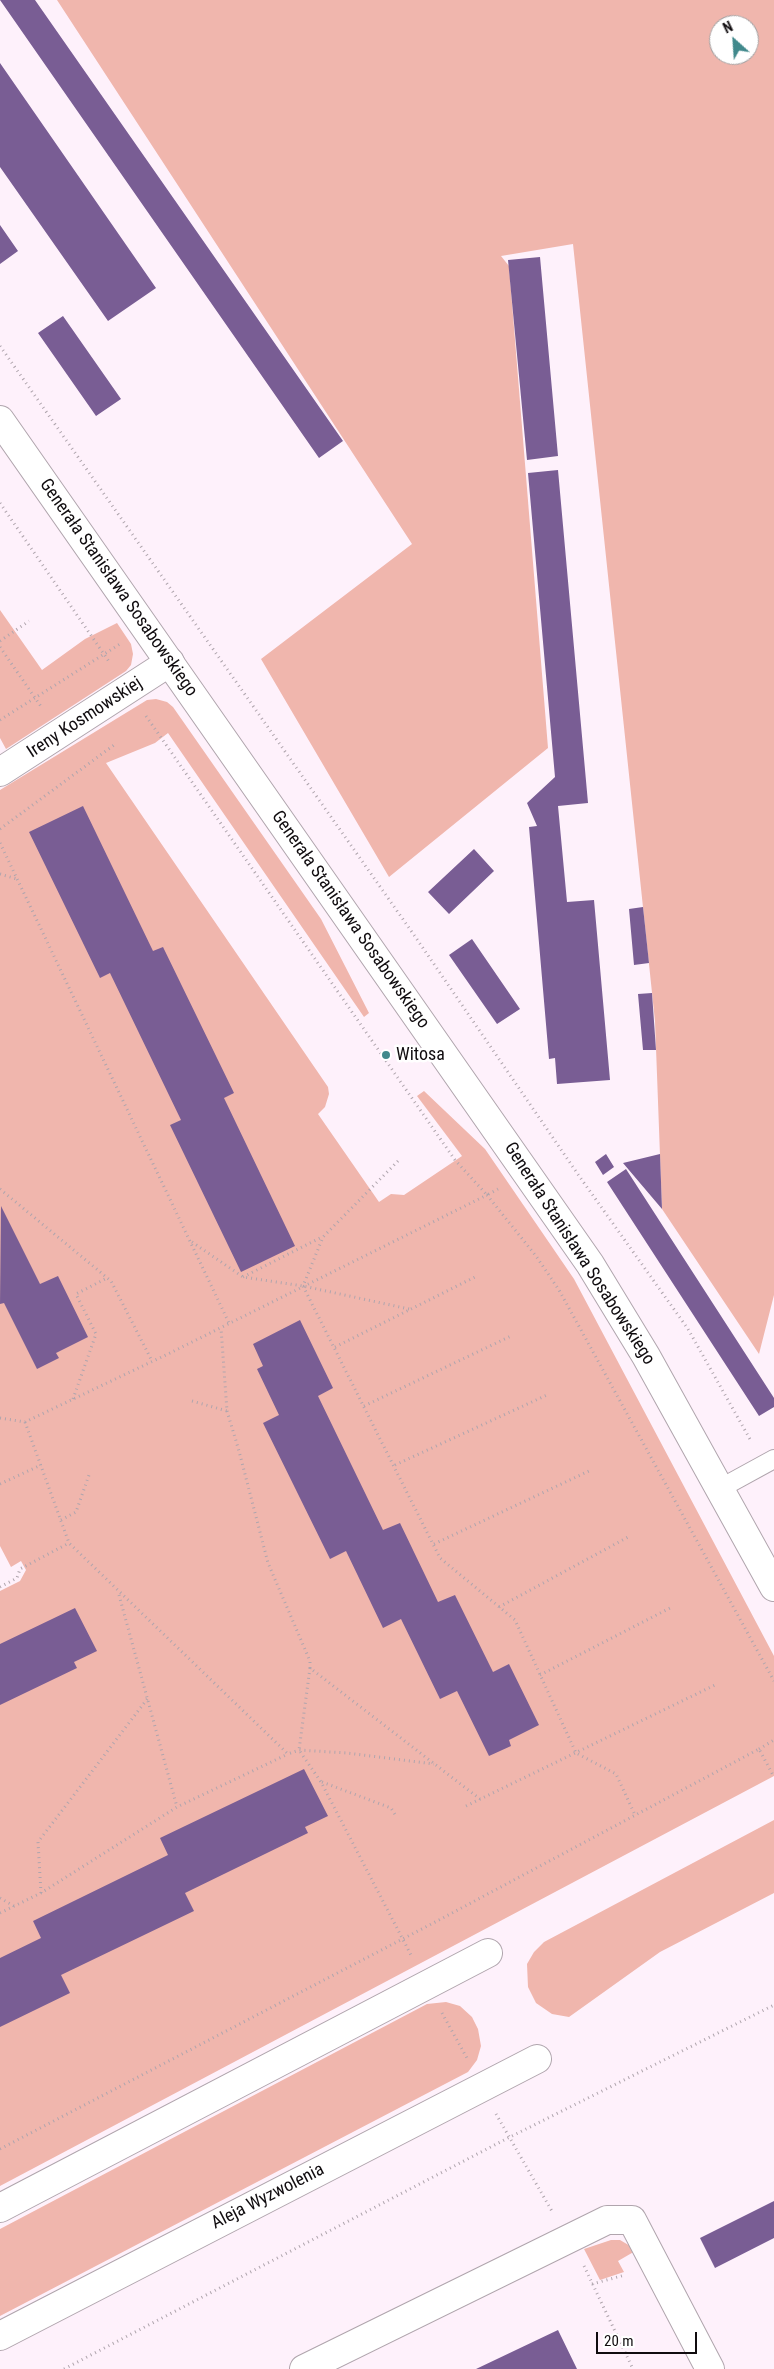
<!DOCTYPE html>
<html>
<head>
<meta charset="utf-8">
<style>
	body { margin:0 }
	#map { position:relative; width:774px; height:2369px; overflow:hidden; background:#fef1fb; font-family:"Roboto Condensed",sans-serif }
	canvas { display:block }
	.north { position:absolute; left:709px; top:15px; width:50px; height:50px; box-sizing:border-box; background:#fff; border:1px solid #9f9e9f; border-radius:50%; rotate:334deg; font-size:14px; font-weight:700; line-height:20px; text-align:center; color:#100c0f }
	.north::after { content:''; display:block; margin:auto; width:18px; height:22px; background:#41898c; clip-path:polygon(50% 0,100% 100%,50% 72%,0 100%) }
	.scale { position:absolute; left:596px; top:2332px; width:101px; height:22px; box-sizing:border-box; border:2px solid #100c0f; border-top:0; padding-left:6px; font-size:15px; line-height:18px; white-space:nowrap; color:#100c0f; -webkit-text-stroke:4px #fff; paint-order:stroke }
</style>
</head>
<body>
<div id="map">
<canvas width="774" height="2369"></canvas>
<div class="north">N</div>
<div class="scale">20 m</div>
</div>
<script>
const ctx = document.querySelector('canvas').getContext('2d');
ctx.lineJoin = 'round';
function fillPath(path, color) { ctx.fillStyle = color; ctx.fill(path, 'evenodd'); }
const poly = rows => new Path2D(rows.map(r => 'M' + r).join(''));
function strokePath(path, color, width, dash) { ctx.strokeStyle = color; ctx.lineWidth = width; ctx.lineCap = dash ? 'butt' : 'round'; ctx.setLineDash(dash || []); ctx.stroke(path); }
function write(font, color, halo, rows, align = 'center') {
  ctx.font = font + ' "Roboto Condensed",sans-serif'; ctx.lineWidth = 5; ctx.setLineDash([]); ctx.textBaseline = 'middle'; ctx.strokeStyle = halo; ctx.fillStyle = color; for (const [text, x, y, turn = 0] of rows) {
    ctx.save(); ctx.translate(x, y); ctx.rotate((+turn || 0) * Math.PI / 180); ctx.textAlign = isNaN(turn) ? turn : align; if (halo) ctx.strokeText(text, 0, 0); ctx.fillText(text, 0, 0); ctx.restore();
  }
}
fillPath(poly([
	[57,0,774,0,774,1295,759,1354,662,1209,655,1021,573,244,501,256,509,266,548,748,389,877,261,659,412,544],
	[719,25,749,25,749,55,719,55],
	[0,610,42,670,85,639,117,623,131,644,133,654,131,665,126,671,6,749,0,738],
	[156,699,167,702,173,707,321,919,369,1013,364,1017,168,733,155,743,106,763,328,1087,329,1094,325,1107,318,1114,379,1202,391,1194,404,1195,462,1156,417,1096,424,1091,485,1149,574,1279,774,1656,774,1776,0,2186,0,1591,20,1581,26,1570,21,1561,11,1567,0,1546,0,790,147,700],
	[774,1820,774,1893,660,1952,569,2017,552,2014,536,2003,528,1987,527,1964,534,1952,544,1942],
	[446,2002,460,2006,472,2017,478,2029,481,2046,477,2060,468,2072,0,2316,0,2229,427,2004],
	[611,2240,620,2240,637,2250,618,2261,624,2272,600,2280,584,2249]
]), '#f0b6ad');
fillPath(poly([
	[0,0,35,0,343,441,319,458],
	[0,63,156,288,108,321,0,167],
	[0,225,18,251,0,264],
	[540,257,558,456,527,460,508,260],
	[63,316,121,399,96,416,38,333],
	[558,470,588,803,558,806,567,902,594,900,610,1080,557,1084,555,1058,549,1059,529,827,537,826,527,803,555,777,528,473],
	[83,806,153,951,163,947,234,1093,224,1098,295,1246,241,1272,170,1125,181,1120,110,973,100,978,29,832],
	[474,849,494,871,449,914,428,892],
	[643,907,649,963,634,965,629,909],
	[472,939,520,1009,497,1024,449,955],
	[652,993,656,1050,643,1050,638,994],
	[606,1154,614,1167,603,1175,595,1162],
	[660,1154,662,1209,623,1163],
	[626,1169,774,1398,774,1407,759,1416,607,1182],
	[1,1206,40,1284,58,1276,88,1337,56,1353,59,1358,37,1369,4,1303,0,1304],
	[300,1320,333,1388,318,1396,383,1530,400,1523,438,1602,455,1595,493,1672,509,1664,539,1725,509,1740,511,1746,489,1756,457,1691,440,1699,401,1619,383,1628,346,1551,330,1559,263,1423,279,1415,257,1369,263,1366,253,1344],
	[75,1608,97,1651,74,1662,77,1668,0,1705,0,1644],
	[304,1769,328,1816,305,1827,308,1833,185,1893,194,1911,61,1975,70,1993,0,2027,0,1958,41,1938,33,1921,168,1855,160,1838],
	[774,2201,774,2238,715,2268,700,2238],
	[558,2330,577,2369,476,2369]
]), '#795d94');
const service = poly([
	[721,1488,774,1459]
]);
const minor = poly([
	[0,772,170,662],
	[304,2369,607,2220,632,2220,710,2369]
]);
const tertiary = poly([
	[0,420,590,1264,646,1356,774,1587],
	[0,2208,488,1953],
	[0,2336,537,2059]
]);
strokePath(service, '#b0a5ad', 20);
strokePath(minor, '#b0a5ad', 30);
strokePath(tertiary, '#b0a5ad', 30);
strokePath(poly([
	[0,346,414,935,577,1173,688,1329,751,1441],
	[0,503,110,663],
	[0,641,29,621],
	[0,647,42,708],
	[146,716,455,1160,487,1195,498,1189],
	[0,720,120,644],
	[0,829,114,745],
	[0,843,229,1323],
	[0,874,17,879],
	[398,1161,323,1237,303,1286,440,1558,515,1620,576,1753,616,1774,635,1815],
	[0,1189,111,1281,152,1361],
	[192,1242,243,1277,303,1286,409,1309],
	[243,1277,322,1237],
	[335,1347,475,1277],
	[73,1399,96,1334,76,1294,107,1278],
	[192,1401,227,1411,221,1328],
	[364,1406,511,1336],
	[227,1411,239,1451,268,1563,310,1661,310,1668,480,1799],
	[0,1418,25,1422,170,1353,487,1195,536,1256,559,1290,774,1681],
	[25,1422,69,1543,288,1754,299,1750,347,1753,434,1764],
	[395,1465,547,1395],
	[0,1484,41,1465],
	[61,1520,76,1512,89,1475],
	[434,1544,591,1470],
	[0,1587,17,1578,20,1569,69,1543],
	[119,1595,177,1807],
	[499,1607,630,1536],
	[310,1668,299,1750,321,1782,412,1957],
	[540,1675,672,1607],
	[759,1749,774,1740],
	[322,1782,391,1808,396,1816],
	[466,1806,717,1684],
	[41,1893,38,1842,148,1698],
	[0,1898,14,1906],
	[0,1913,41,1893,177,1807,288,1754],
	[442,2013,468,2060],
	[496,2114,553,2213],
	[0,2149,439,1920,759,1749,774,1777],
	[584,2266,633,2369],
	[592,2284,625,2275],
	[64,2369,508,2138,774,2005]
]), '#afa5ad', 3, [1, 4]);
strokePath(service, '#fff', 18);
strokePath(minor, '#fff', 28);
strokePath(tertiary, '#fff', 28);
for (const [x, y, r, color] of [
	[386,1055,5,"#41898c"]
]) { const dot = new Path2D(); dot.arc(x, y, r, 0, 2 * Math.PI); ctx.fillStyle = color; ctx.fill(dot); strokePath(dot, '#fff', 2); }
write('18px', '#100c0f', '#fff', [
	["Generała Stanisława Sosabowskiego",118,588,55],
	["Ireny Kosmowskiej",85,718,-33],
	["Generała Stanisława Sosabowskiego",350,920,55],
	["Generała Stanisława Sosabowskiego",579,1254,57],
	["Aleja Wyzwolenia",268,2197,-27]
]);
write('18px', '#100c0f', '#fff', [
	["Witosa",396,1055]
], 'left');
</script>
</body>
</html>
